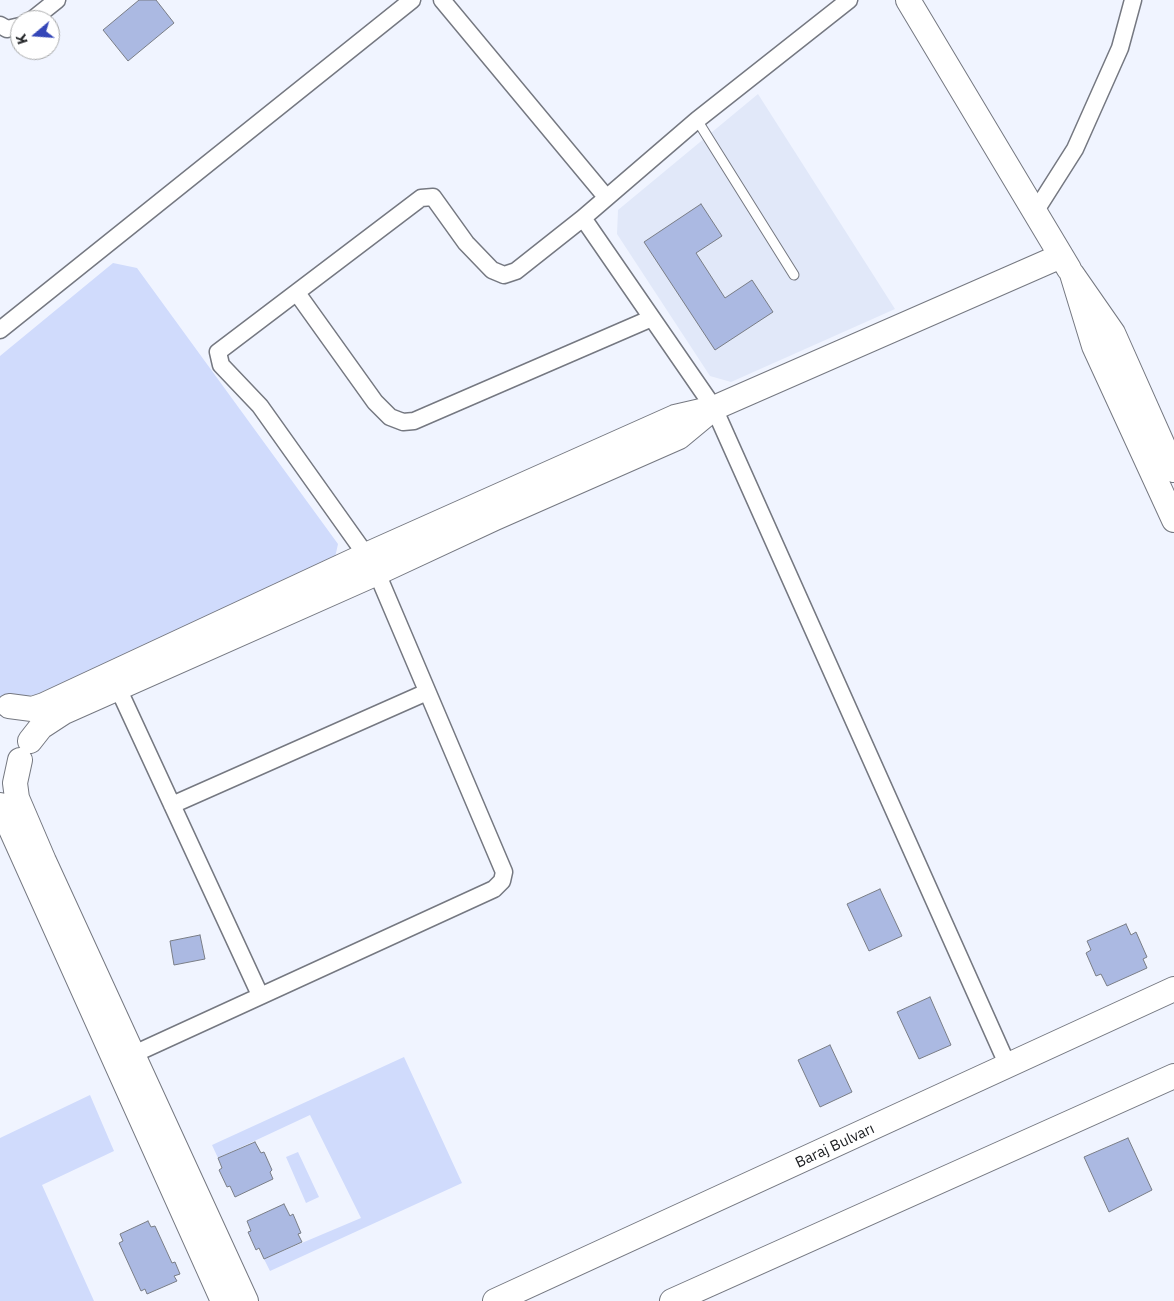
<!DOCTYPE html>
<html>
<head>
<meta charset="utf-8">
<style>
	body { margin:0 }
	#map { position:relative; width:1174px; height:1301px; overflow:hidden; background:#f0f4ff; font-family:"IBM Plex Sans",sans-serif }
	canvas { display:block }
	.north { position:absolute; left:10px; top:10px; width:50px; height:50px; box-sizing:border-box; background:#fff; border:1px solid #a6a7a8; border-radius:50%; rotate:252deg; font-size:14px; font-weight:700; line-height:20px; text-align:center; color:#202225 }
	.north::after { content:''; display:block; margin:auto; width:18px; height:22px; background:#3446b8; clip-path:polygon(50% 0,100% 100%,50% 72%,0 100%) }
</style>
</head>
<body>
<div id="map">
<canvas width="1174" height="1301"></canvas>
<div class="north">K</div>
</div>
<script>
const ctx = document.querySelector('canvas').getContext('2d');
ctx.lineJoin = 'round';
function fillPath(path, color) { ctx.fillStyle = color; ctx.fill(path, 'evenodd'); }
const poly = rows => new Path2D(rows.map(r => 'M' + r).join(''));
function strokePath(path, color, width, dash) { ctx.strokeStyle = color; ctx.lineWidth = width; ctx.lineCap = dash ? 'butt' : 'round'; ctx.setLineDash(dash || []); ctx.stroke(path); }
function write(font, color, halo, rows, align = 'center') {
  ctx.font = font + ' "IBM Plex Sans",sans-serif'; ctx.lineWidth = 4.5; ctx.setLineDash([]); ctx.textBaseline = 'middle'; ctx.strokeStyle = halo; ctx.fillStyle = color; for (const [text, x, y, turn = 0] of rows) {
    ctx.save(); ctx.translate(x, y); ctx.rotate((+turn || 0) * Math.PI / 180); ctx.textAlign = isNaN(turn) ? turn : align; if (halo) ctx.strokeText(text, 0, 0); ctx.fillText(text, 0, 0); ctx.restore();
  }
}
fillPath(poly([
	[758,94,895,309,731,382,710,376,617,234,618,210]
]), '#e1e8f9');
fillPath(poly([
	[113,263,137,268,338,544,334,562,35,695,0,698,0,356],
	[404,1057,462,1183,270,1271,264,1259,361,1218,310,1115,218,1158,212,1145],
	[90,1095,114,1151,42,1185,94,1301,0,1301,0,1138],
	[298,1152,319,1197,306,1203,286,1157]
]), '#d0dbfc');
const building = poly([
	[139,0,156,0,174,23,128,61,103,30,139,0],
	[701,204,722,236,696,253,725,298,752,280,773,312,715,350,644,242,701,204],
	[880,889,902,936,869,951,847,904,880,889],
	[1126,924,1131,935,1136,932,1147,957,1143,959,1147,968,1107,986,1101,974,1096,976,1086,953,1091,950,1087,941,1126,924],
	[200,935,205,959,174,965,170,941,200,935],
	[930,997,951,1045,919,1059,897,1012,930,997],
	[830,1045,852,1092,820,1107,798,1060,830,1045],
	[1128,1138,1152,1190,1109,1212,1084,1157,1128,1138],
	[255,1142,261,1153,264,1152,272,1170,270,1172,273,1179,235,1197,230,1186,227,1187,219,1170,222,1168,218,1158,255,1142],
	[284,1204,290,1216,293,1214,301,1233,298,1234,302,1242,264,1259,259,1248,256,1250,248,1232,251,1231,247,1221,284,1204],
	[148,1221,151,1227,155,1226,172,1263,175,1262,180,1274,174,1276,177,1281,147,1294,145,1289,141,1291,119,1243,123,1241,120,1234,148,1221]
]);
fillPath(building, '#abb9e2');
strokePath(building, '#797d86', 1);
const lane = poly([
	[697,120,794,275]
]);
const street = poly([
	[442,0,606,197],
	[32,20,57,0],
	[0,25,7,29,20,26],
	[1035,212,1075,149,1120,48,1133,0],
	[583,218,714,408,1008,1066],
	[297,293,375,402,390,417,403,422,414,421,652,318],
	[0,330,412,0],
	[118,688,260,995],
	[172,805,427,692],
	[134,1054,494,889,502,881,504,872,377,573,366,555,260,406,221,365,218,352,421,198,433,197,466,243,492,270,504,275,516,271,583,218,697,120,849,0]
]);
const secondary = poly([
	[908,0,1069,269],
	[714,408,1061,256],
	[1174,470,1113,333,1072,274,1094,346,1174,520],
	[9,706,32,709,44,705,366,555,675,417,714,408,679,437,495,518,377,573,64,712,41,727,30,741],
	[20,760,15,783,17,798,44,861,246,1301],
	[0,805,223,1301],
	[495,1301,1174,989],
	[672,1301,1174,1076]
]);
strokePath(lane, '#757881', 11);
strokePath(street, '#757881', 19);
strokePath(secondary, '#757881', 26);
strokePath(lane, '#fff', 9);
strokePath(street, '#fff', 16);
strokePath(secondary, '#fff', 24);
write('15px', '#202225', '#fff', [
	["Baraj Bulvarı",835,1146,-25]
]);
</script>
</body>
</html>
